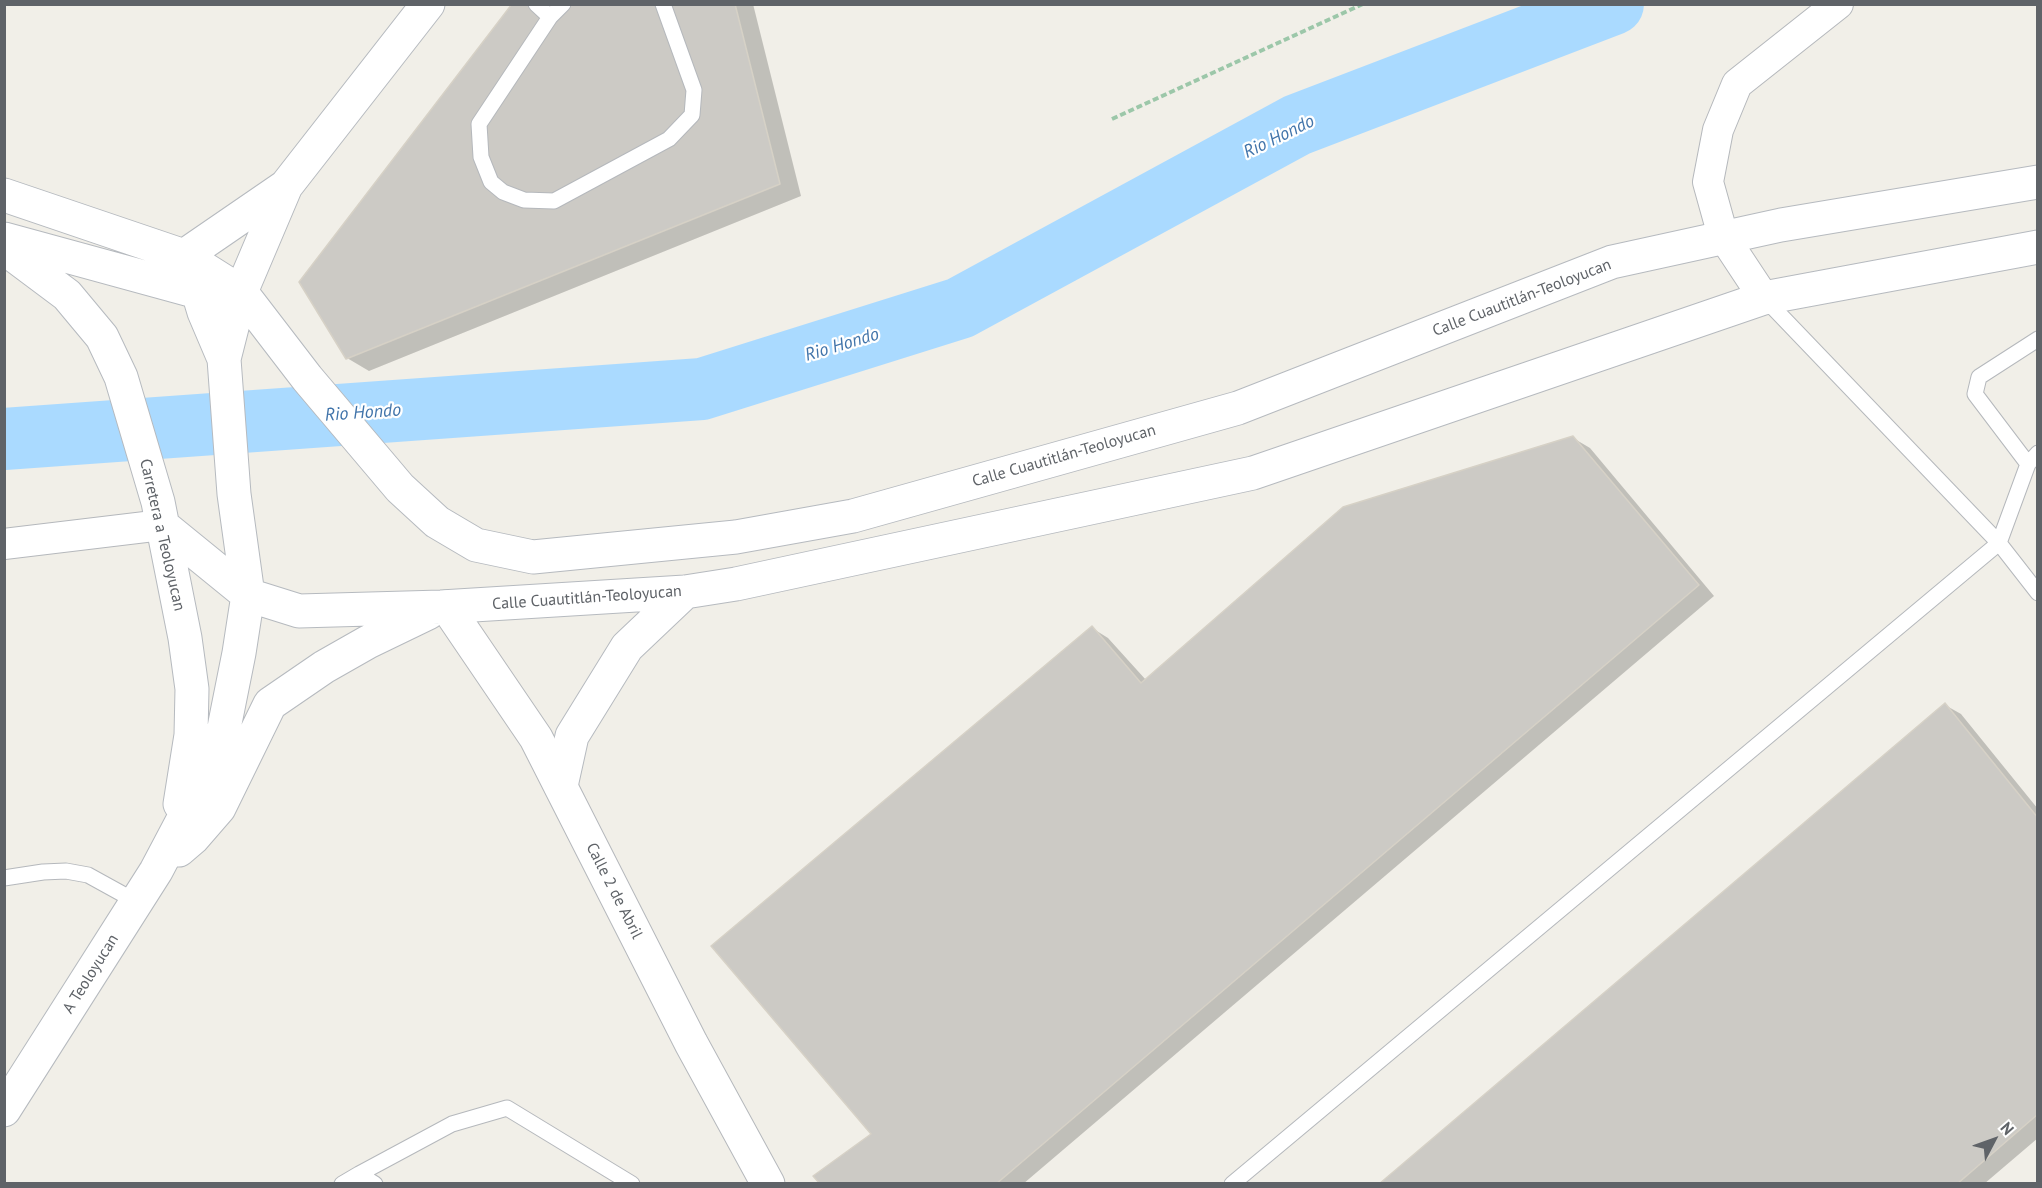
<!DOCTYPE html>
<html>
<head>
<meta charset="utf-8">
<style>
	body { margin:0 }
	#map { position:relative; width:2042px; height:1188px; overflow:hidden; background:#f1efe8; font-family:"PT Sans",sans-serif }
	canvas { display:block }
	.frame { position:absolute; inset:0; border:6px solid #5f6368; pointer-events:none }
	.north { position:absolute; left:1964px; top:1110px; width:60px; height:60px; -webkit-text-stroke:4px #fff; paint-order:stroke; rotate:49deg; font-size:16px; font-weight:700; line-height:24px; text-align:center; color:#5f6368 }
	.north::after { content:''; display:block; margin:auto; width:21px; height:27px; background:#5f6368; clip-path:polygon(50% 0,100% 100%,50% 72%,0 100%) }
</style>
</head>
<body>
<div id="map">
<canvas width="2042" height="1188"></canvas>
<div class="frame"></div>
<div class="north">N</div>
</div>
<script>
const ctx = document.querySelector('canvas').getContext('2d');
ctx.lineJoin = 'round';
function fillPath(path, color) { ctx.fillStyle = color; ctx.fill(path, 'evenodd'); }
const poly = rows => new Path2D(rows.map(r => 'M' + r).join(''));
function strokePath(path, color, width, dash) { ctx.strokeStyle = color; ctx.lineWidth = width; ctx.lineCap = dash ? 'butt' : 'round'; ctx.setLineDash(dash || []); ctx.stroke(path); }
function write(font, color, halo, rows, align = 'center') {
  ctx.font = font + ' "PT Sans",sans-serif'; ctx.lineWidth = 4.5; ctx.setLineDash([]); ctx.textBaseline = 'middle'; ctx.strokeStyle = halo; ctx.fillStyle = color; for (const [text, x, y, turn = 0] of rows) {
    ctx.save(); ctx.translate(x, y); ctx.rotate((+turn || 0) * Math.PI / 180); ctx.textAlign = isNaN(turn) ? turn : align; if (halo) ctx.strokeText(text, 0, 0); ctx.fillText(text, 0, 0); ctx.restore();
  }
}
fillPath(poly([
	[514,4,753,4,801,196,369,371,347,358],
	[1573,438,1590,448,1714,596,1023,1184,822,1184,873,1134,1092,628,1108,638,1146,680],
	[1945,705,1961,714,2038,809,2038,1138,1984,1184,1382,1184]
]), '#0003');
strokePath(poly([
	[4,439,702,389,960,308,1297,125,1613,4]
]), '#aadaff', 62);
const building = poly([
	[512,4,735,4,780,184,346,359,299,282,512,4],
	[1573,436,1699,585,996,1184,820,1184,813,1176,871,1134,711,946,1092,626,1141,683,1343,507,1573,436],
	[1945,703,2038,818,2038,1114,1957,1184,1379,1184,1945,703]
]);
fillPath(building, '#cccac5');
strokePath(building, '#d6d1c6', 1.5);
const service = poly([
	[536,4,550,17],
	[563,4,550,17,479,124,481,157,491,182,503,192,524,200,554,201,669,139,692,115,694,90,663,4],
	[1764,298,1999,543,2038,593],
	[2028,464,1975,394,1979,377,2038,339],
	[4,878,43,872,66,871,88,875,137,902],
	[359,1174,452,1124,507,1108,632,1184],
	[342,1184,359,1174,375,1184],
	[1232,1184,1999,543,2028,464,2038,453]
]);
const minor = poly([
	[1764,298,1723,236,1708,182,1718,130,1737,84,1838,4],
	[4,544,162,525]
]);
const tertiary = poly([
	[447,607,536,738,691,1043,768,1184]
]);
const secondary = poly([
	[4,195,184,256,241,292,307,378,400,488,437,522,476,545,533,557,736,537,853,516,1238,408,1612,262,1781,225,2038,182],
	[4,239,198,292,212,293],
	[4,248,67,295,102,337,121,377,158,502,185,638,192,689,191,735,180,804],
	[184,256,286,186],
	[224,359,241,292,286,186,428,4],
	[162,525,248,595,299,611,441,607,685,592,736,584,1253,473,1764,298,2038,247],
	[561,786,572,736,627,647,685,592],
	[179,850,193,838,219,808,270,704,324,667,368,642,428,613],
	[4,1110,156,871,203,782,224,728,239,653,248,595,234,494,224,359,204,312,198,292,189,274,184,256]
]);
strokePath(service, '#b5b8bc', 17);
strokePath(minor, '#b5b8bc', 32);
strokePath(tertiary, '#b5b8bc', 35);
strokePath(secondary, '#b6babf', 35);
strokePath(poly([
	[1112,119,1363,4]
]), '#9cc7a9', 4, [6, 3]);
strokePath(service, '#fff', 15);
strokePath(minor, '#fff', 30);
strokePath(tertiary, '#fff', 33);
strokePath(secondary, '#fff', 33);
write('16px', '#5f6368', '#fff', [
	["Calle Cuautitlán-Teoloyucan",1522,298,-21],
	["Calle Cuautitlán-Teoloyucan",1064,456,-16],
	["Carretera a Teoloyucan",162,535,77],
	["Calle Cuautitlán-Teoloyucan",587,598,-4],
	["Calle 2 de Abril",614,891,63],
	["A Teoloyucan",91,974,-58]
]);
write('italic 18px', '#4174aa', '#fff', [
	["Rio Hondo",1279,137,-26],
	["Rio Hondo",842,345,-17],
	["Rio Hondo",363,413,-4]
]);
</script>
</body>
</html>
